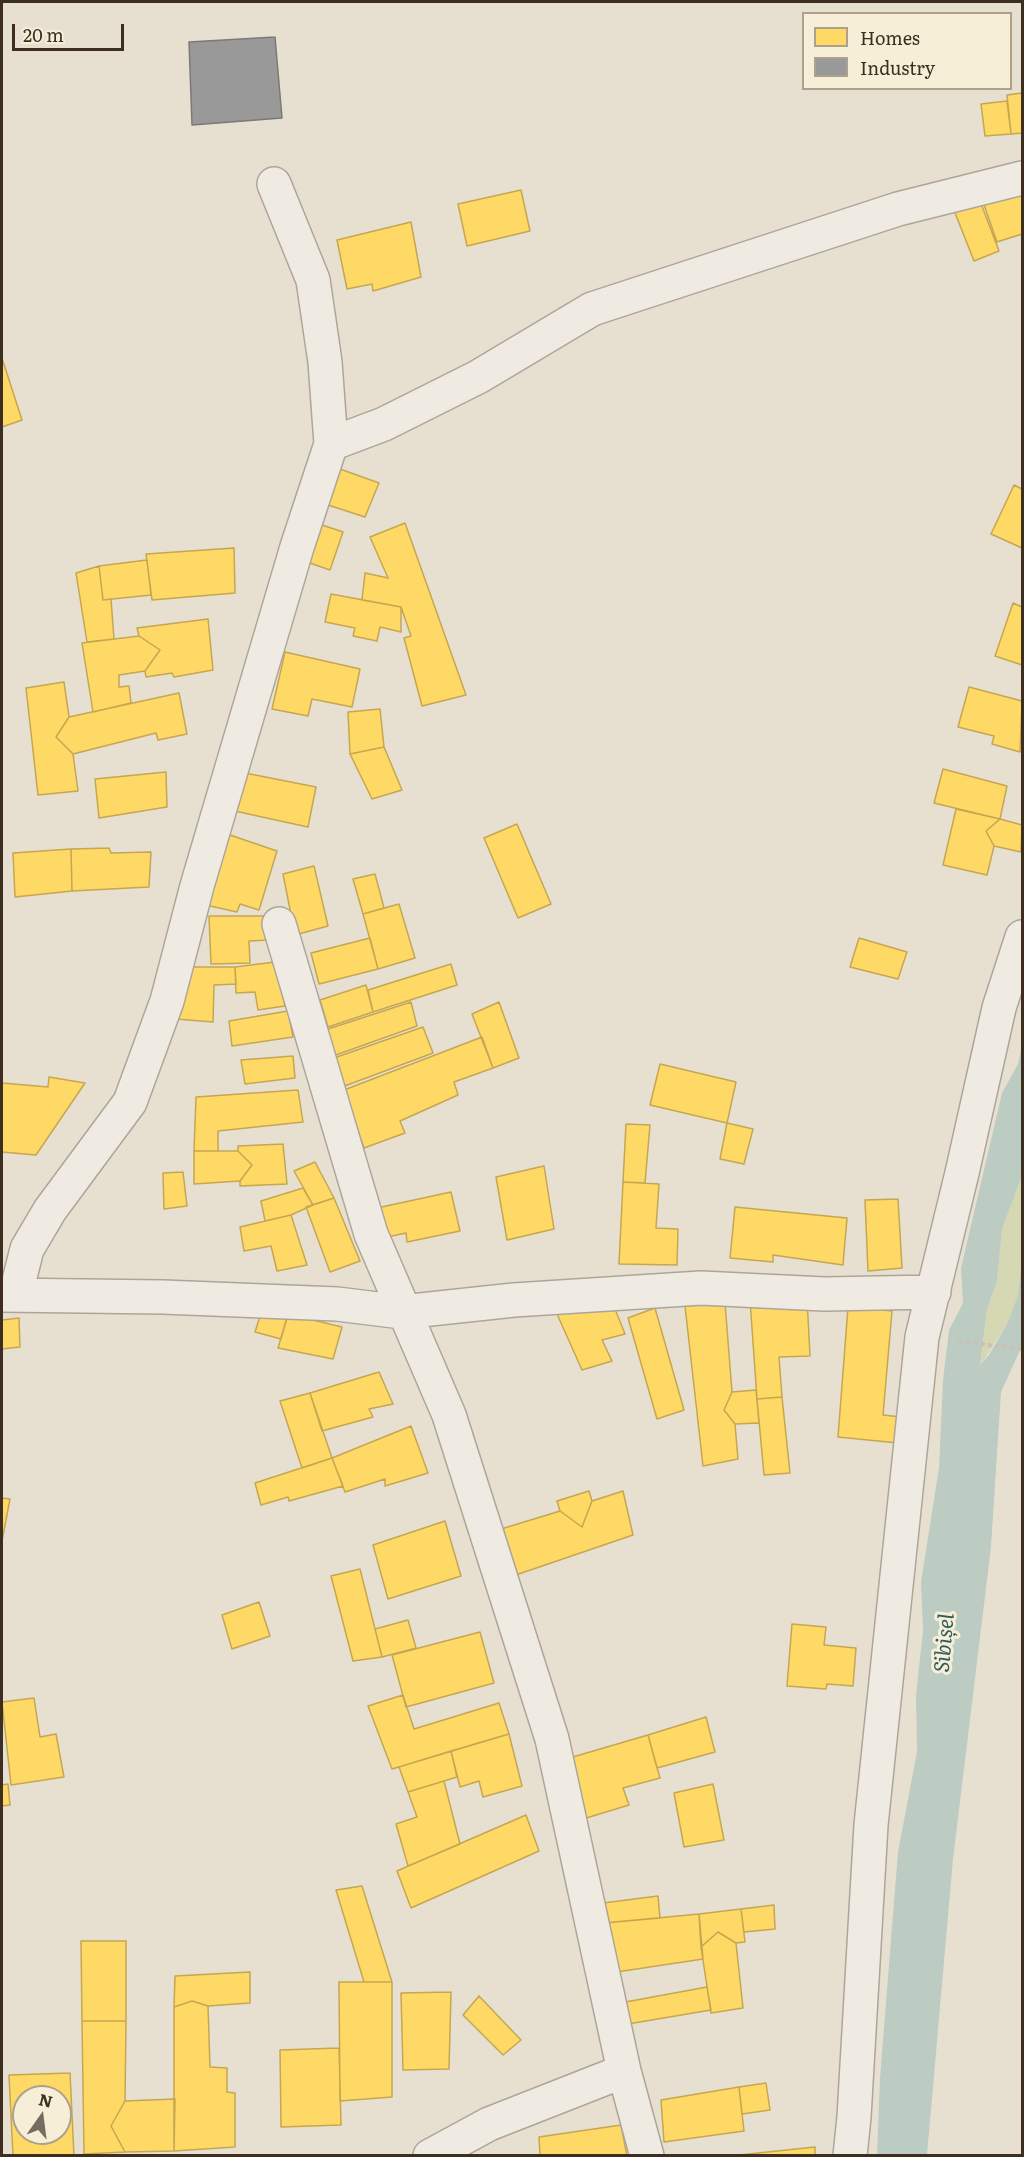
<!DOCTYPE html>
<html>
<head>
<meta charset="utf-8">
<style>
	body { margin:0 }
	#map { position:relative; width:1024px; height:2157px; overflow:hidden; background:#e7e0d1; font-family:Literata,serif }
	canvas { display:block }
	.frame { position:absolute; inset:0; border:3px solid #3d2e20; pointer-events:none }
	.legend { position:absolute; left:802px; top:12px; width:210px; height:78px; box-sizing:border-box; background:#f7eed8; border:2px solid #ada18e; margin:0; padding:8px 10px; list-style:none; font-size:18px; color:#3d2e20 }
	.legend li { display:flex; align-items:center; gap:12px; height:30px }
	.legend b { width:30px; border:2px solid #ada18e }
	.north { position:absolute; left:12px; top:2085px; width:60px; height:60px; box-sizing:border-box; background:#f7eed8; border:2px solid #ada18e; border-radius:50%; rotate:14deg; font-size:16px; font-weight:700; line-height:24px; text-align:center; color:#3d2e20 }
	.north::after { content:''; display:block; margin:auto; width:21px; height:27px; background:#786c5e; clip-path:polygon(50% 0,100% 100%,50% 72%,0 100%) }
	.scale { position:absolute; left:12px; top:24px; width:112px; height:27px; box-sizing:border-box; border:3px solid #3d2e20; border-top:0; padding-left:8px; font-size:18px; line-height:21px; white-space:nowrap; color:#3d2e20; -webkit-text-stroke:4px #f7eed8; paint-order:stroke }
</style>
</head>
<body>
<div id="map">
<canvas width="1024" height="2157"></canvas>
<div class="frame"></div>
<ul class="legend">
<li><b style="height:16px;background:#ffd966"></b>Homes</li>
<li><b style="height:16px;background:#999"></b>Industry</li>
</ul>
<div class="north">N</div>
<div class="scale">20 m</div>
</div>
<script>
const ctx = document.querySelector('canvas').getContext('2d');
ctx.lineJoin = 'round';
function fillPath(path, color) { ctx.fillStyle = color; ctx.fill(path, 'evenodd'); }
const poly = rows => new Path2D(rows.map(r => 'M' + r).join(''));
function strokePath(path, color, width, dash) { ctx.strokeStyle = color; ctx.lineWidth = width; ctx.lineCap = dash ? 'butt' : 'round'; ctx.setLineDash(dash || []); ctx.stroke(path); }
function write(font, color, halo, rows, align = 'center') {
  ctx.font = font + ' Literata,serif'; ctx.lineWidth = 6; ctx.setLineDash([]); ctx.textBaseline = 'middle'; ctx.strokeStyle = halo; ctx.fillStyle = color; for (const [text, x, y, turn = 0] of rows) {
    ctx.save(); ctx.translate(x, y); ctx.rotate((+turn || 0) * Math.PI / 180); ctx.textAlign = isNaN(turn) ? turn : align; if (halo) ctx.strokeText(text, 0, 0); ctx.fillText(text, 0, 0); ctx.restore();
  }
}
fillPath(poly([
	[1022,1176,1022,1259,1018,1295,1008,1322,980,1366,987,1309,997,1281,1002,1229]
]), '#d6d7b3');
fillPath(poly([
	[1022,1045,1022,1176,1002,1229,997,1281,987,1309,980,1365,989,1355,1008,1322,1018,1295,1022,1259,1022,1346,1001,1392,991,1547,953,1859,927,2155,877,2155,880,2078,898,1852,917,1752,916,1695,923,1631,921,1582,939,1468,943,1380,949,1330,963,1303,961,1268,1002,1093,1018,1064]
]), '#bcccc2');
const homes = poly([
	[1022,93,1022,133,1011,134,1007,95,1022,93],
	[1007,101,1011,134,985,136,981,104,1007,101],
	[974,185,999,251,974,261,948,195,974,185],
	[521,190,530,231,467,246,458,204,521,190],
	[1022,190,1022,234,997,242,983,202,1022,190],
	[411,222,421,277,373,291,372,284,347,289,337,240,411,222],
	[2,358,22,420,2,427,2,358],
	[340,469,379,483,365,517,325,504,340,469],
	[1014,485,1022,489,1022,548,991,534,1014,485],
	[405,523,466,695,422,706,404,638,411,636,401,607,362,600,365,573,388,578,370,537,405,523],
	[319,524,343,532,330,570,304,561,319,524],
	[234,548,235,593,152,600,146,554,234,548],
	[147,560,151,595,103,600,99,566,147,560],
	[99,566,103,600,111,599,114,639,87,642,76,573,99,566],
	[331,594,401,607,401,632,380,627,377,641,353,636,355,628,325,622,331,594],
	[1013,603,1022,607,1022,665,995,656,1013,603],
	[208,619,213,670,174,677,172,673,146,677,145,671,160,650,139,636,137,628,208,619],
	[139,636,160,650,145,671,119,675,119,687,129,686,131,703,93,712,82,643,139,636],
	[285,652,360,669,352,707,312,699,308,716,272,709,285,652],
	[64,682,69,717,56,737,73,754,78,791,38,795,26,688,64,682],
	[969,687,1022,701,1020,752,992,744,994,736,958,727,969,687],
	[179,693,187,734,158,740,156,733,73,754,56,737,69,717,179,693],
	[380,709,384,747,350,754,348,712,380,709],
	[384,747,402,790,372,799,350,754,384,747],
	[943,769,1007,786,1000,819,934,803,943,769],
	[166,772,167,807,99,818,95,779,166,772],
	[240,772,316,787,308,827,230,810,240,772],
	[956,809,1000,819,986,831,994,846,987,875,943,865,956,809],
	[1000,819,1022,825,1021,852,994,846,986,831,1000,819],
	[517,824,551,904,518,918,484,838,517,824],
	[227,834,277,851,259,910,240,904,237,912,206,905,227,834],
	[109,848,111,853,151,852,149,887,72,891,71,849,109,848],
	[71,849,72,891,15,897,13,853,71,849],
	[314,866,328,926,295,935,283,874,314,866],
	[375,874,384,908,363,914,353,879,375,874],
	[399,904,415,958,378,969,363,914,399,904],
	[209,916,267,916,270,940,249,941,250,963,211,964,209,916],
	[370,938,378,969,319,984,311,953,370,938],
	[859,938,907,952,898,979,850,967,859,938],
	[275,962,285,1006,258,1010,255,992,236,993,235,967,275,962],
	[451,964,457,985,373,1012,368,990,451,964],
	[182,967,235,967,236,984,214,985,213,1022,176,1019,182,967],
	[366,985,373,1012,328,1027,320,1000,366,985],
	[411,1002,417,1026,333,1056,325,1030,411,1002],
	[499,1002,519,1058,493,1068,472,1014,499,1002],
	[288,1011,293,1037,232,1046,229,1021,288,1011],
	[423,1027,433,1053,342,1087,334,1058,423,1027],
	[482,1037,493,1068,454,1082,458,1095,400,1121,405,1133,364,1148,344,1090,482,1037],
	[293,1056,295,1078,245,1084,241,1060,293,1056],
	[660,1064,736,1082,727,1123,650,1105,660,1064],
	[49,1077,85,1083,36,1155,2,1152,2,1083,48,1087,49,1077],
	[298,1090,303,1122,218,1131,218,1151,194,1151,196,1097,298,1090],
	[727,1123,753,1129,744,1164,720,1159,727,1123],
	[626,1124,650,1125,645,1183,623,1182,626,1124],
	[283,1144,287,1184,240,1186,240,1181,252,1165,238,1151,238,1146,283,1144],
	[194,1151,238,1151,252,1165,240,1181,194,1184,194,1151],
	[315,1162,334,1198,313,1205,294,1171,315,1162],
	[544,1166,554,1229,507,1240,496,1177,544,1166],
	[183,1172,187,1206,164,1209,163,1173,183,1172],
	[623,1182,659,1184,656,1228,678,1229,677,1265,619,1264,623,1182],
	[303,1188,313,1205,291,1215,265,1221,261,1201,303,1188],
	[451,1192,460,1231,407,1242,406,1233,383,1238,377,1208,451,1192],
	[334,1198,360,1261,330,1272,306,1207,334,1198],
	[898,1199,902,1268,868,1271,865,1200,898,1199],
	[735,1207,847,1218,843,1265,773,1255,773,1262,730,1258,735,1207],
	[291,1215,307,1265,277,1271,271,1246,244,1251,240,1227,291,1215],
	[807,1298,810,1356,779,1357,782,1397,757,1399,750,1300,807,1298],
	[725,1303,732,1392,724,1410,735,1424,738,1459,703,1466,685,1306,725,1303],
	[613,1304,625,1334,602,1340,612,1361,582,1370,557,1314,613,1304],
	[848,1307,892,1311,883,1415,901,1417,898,1443,838,1437,848,1307],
	[655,1308,684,1410,657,1419,628,1318,655,1308],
	[262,1310,287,1318,281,1339,255,1332,262,1310],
	[288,1314,342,1327,333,1359,278,1348,288,1314],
	[19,1318,20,1347,2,1349,2,1320,19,1318],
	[379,1372,393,1404,369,1409,373,1417,322,1431,310,1393,379,1372],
	[756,1390,759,1423,735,1424,724,1410,732,1392,756,1390],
	[310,1393,332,1458,302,1468,280,1401,310,1393],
	[782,1397,790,1473,764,1475,757,1399,782,1397],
	[411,1426,428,1473,385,1486,385,1479,345,1492,332,1458,411,1426],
	[332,1458,343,1486,289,1501,288,1497,261,1505,255,1483,332,1458],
	[589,1491,592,1501,582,1527,560,1511,557,1501,589,1491],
	[623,1491,633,1535,510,1577,498,1530,560,1511,582,1527,592,1501,623,1491],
	[2,1498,10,1499,2,1541,2,1498],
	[445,1521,461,1576,388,1599,373,1545,445,1521],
	[360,1569,382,1657,353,1661,331,1576,360,1569],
	[259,1602,270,1636,232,1649,222,1615,259,1602],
	[408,1620,416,1648,382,1657,375,1629,408,1620],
	[792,1624,826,1627,824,1645,856,1648,853,1686,827,1684,826,1689,787,1686,792,1624],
	[480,1632,494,1683,406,1707,392,1655,480,1632],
	[403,1695,414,1729,499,1703,509,1734,392,1769,368,1706,403,1695],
	[34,1698,40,1737,56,1734,64,1777,11,1785,2,1702,34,1698],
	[706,1717,715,1752,657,1768,648,1735,706,1717],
	[509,1734,522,1786,483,1797,479,1781,460,1787,451,1751,509,1734],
	[648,1735,660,1778,623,1788,629,1805,583,1819,566,1759,648,1735],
	[451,1751,457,1777,408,1792,399,1767,451,1751],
	[444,1781,460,1844,408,1866,396,1824,417,1817,408,1792,444,1781],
	[8,1784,10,1805,2,1806,2,1785,8,1784],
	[713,1784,724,1840,684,1847,674,1793,713,1784],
	[526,1815,539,1851,411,1908,397,1871,526,1815],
	[362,1886,392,1982,364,1982,336,1890,362,1886],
	[658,1896,660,1918,604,1923,603,1903,658,1896],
	[774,1905,775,1929,744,1932,741,1909,774,1905],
	[741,1909,745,1942,736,1943,718,1932,701,1947,699,1914,741,1909],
	[699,1914,703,1959,610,1973,604,1923,699,1914],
	[718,1932,736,1943,743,2008,711,2013,701,1947,718,1932],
	[81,1941,126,1941,126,2021,82,2021,81,1941],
	[250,1972,250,2003,208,2006,192,2001,174,2007,175,1976,250,1972],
	[339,1982,392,1982,392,2097,340,2101,339,1982],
	[707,1987,711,2010,622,2025,620,2003,707,1987],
	[451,1992,449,2069,403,2070,401,1993,451,1992],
	[479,1996,521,2040,503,2055,463,2015,479,1996],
	[192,2001,208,2006,210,2067,227,2068,227,2092,235,2093,235,2147,174,2151,174,2007,192,2001],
	[82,2021,126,2021,125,2101,111,2126,125,2152,84,2154,82,2021],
	[339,2048,341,2125,281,2127,280,2050,339,2048],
	[70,2073,74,2156,13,2156,9,2075,70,2073],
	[24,2097,60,2097,60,2133,24,2133,24,2097],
	[766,2083,770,2110,742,2114,739,2087,766,2083],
	[739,2087,744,2131,664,2142,661,2100,739,2087],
	[175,2099,174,2151,125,2152,111,2126,125,2101,175,2099],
	[621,2125,627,2156,540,2156,539,2137,621,2125],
	[815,2147,815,2156,739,2156,739,2155,815,2147]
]);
fillPath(homes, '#ffd966');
strokePath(homes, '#c5a651', 1.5);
const industry = poly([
	[275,37,282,118,192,125,189,42,275,37]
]);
fillPath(industry, '#999');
strokePath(industry, '#7d7975', 1.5);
const street = poly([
	[331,444,384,424,478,377,592,309,898,209,1022,178],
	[279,924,371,1234,449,1415,552,1739,624,2071,647,2156],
	[16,1293,27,1249,50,1210,130,1102,167,1001,197,886,297,547,331,444,325,362,313,280,274,184],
	[2,1295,163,1297,337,1304,402,1312,514,1300,701,1288,824,1294,934,1292],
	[430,2156,489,2124,624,2071],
	[850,2156,854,2117,871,1825,922,1337,962,1173,999,1008,1022,937]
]);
strokePath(street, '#ada599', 36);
strokePath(poly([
	[958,1341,1022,1349]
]), '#c8c2b9', 4, [4.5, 3]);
strokePath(street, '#efebe3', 33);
write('italic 21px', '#2f5d5a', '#f7eed8', [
	["Sibișel",945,1643,-85]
]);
</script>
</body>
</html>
